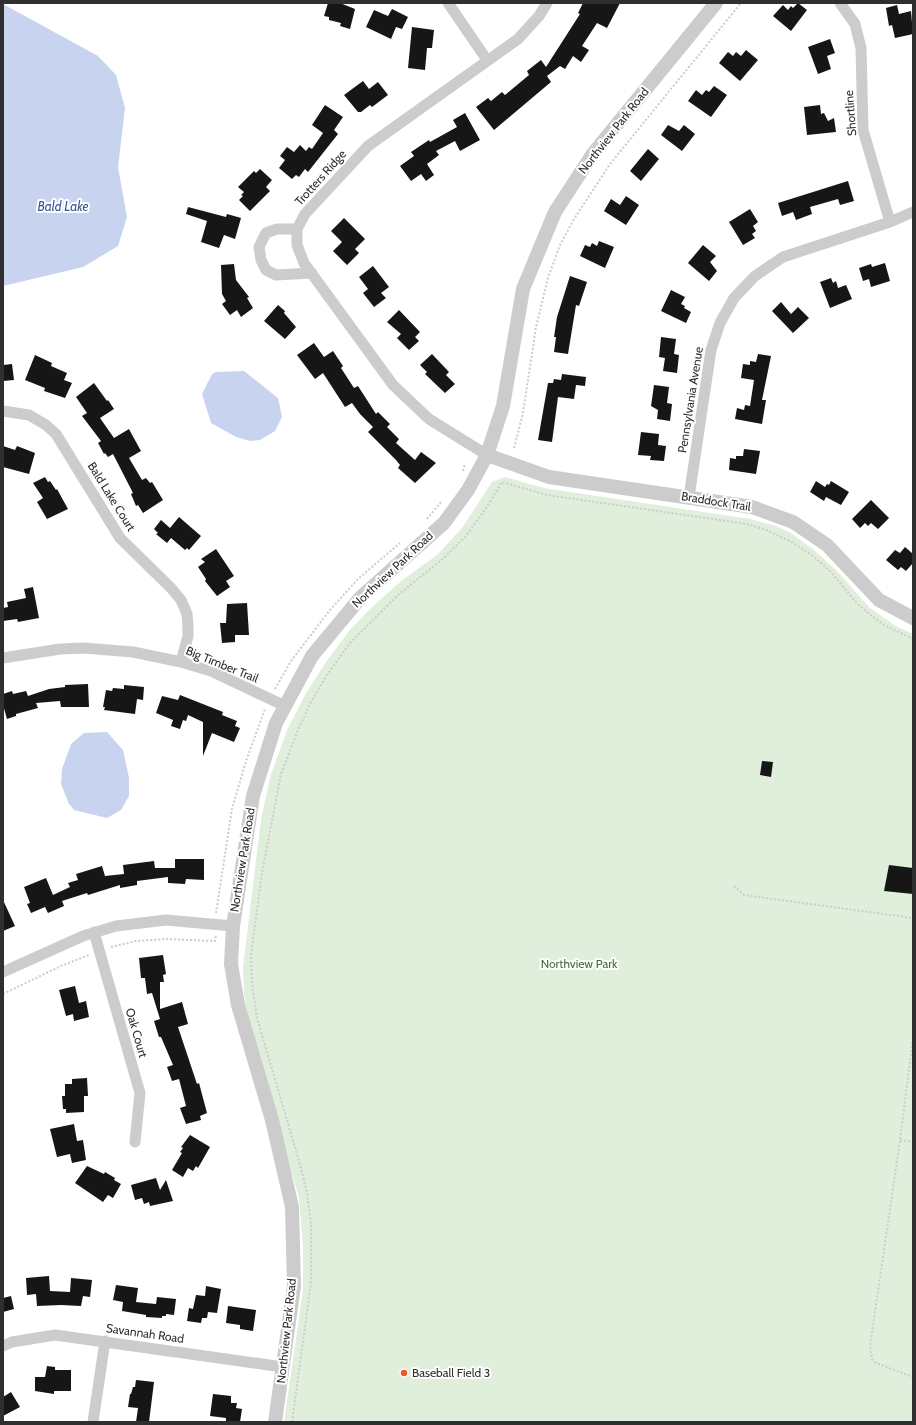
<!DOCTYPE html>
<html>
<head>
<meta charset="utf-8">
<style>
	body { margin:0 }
	#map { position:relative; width:916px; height:1425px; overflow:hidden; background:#fff; font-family:Cabin,sans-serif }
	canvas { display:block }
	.frame { position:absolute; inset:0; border:4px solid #2f2f2f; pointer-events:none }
</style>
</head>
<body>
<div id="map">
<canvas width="916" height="1425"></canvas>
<div class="frame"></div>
</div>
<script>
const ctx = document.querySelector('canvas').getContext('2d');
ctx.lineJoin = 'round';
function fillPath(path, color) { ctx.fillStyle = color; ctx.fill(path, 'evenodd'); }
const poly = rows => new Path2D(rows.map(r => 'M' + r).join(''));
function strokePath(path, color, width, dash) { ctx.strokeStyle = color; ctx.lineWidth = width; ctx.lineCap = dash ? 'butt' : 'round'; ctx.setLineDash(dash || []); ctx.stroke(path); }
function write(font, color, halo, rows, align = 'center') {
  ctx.font = font + ' Cabin,sans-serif'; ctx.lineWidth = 4; ctx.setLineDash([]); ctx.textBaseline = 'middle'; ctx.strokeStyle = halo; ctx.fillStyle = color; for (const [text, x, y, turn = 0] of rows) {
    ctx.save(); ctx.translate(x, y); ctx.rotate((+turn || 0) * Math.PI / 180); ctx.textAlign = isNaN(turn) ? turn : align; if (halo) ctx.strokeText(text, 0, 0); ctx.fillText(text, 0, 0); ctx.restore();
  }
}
fillPath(poly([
	[505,477,544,488,750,519,776,526,791,533,814,550,836,570,869,607,894,625,913,634,913,1422,284,1422,303,1290,303,1247,299,1198,248,1020,244,994,243,968,261,819,271,774,288,728,305,695,326,662,349,631,370,609,401,581,437,555,462,528,492,482]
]), '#e0eedc');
fillPath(poly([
	[3,4,98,56,116,75,125,108,118,167,127,217,118,246,83,267,3,286],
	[244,371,278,398,282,417,275,431,260,440,250,441,236,437,211,423,202,394,212,374,216,372],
	[107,732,123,750,129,778,129,796,121,810,107,818,74,810,69,804,61,784,62,769,71,744,84,733]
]), '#c7d3ef');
fillPath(poly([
	[328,3,340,3,355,9,350,29,340,26,341,23,329,20,329,17,324,16],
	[583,3,620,3,607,28,597,23,582,46,589,50,581,62,573,56,565,69,560,66,547,76,551,82,494,130,476,107,488,98,491,101,502,92,505,95,529,75,527,71,541,60,546,67,580,14,578,13],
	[798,3,807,10,791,31,773,16,783,5,788,10,791,6,793,8],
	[897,5,899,14,911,11,913,34,895,38,892,25,889,26,886,8],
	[392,9,408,17,402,29,396,27,391,39,366,27,374,10,388,16],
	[412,27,434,30,432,48,427,48,425,70,408,68],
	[830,39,835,53,827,56,831,69,818,74,808,47],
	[746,50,758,60,740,81,719,63,728,52,733,56,736,52,741,56],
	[363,81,369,89,378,82,388,95,372,107,370,105,361,112,358,112,344,95],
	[714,86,727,95,711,117,688,101,696,90,702,95,706,90,709,92],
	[325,105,343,117,334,130,338,134,308,172,305,169,299,177,296,175,292,179,279,168,285,160,280,156,287,147,294,152,300,145,306,151,309,147,312,149,323,133,312,125],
	[820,105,821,114,824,113,828,121,834,118,836,132,807,135,804,107],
	[465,113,480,140,460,151,455,141,436,151,439,155,427,164,434,175,426,181,421,174,411,181,400,166,414,156,411,152,429,140,430,142,457,127,453,120],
	[668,125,679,131,684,125,695,134,682,151,661,135],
	[648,149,659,159,641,181,630,171],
	[260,169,272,180,266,187,270,191,250,211,239,200,243,196,241,195,244,192,238,187,254,171,256,173],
	[848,181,854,201,840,205,838,199,810,207,812,214,796,220,793,212,782,216,778,203],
	[626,196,639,205,626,225,604,211,611,199,620,205],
	[188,207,226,217,227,214,241,218,235,239,224,235,219,248,201,242,207,221,186,214],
	[750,209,758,222,753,226,756,231,752,234,755,238,743,245,729,222],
	[344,218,365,239,355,249,359,253,347,265,333,251,342,242,331,231],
	[599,241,614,247,605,268,580,256,585,245,590,247,592,243,597,246],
	[703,245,716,256,710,262,717,271,709,281,688,263],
	[885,263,890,281,871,287,869,279,863,281,859,268,871,264,872,267],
	[234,264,236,280,249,297,247,298,253,308,241,317,237,310,230,315,222,304,226,301,222,294,221,265],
	[373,266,389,287,381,293,386,298,374,307,363,293,368,289,359,277],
	[570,276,587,282,579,306,576,305,568,354,554,352,556,337,554,337,557,317],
	[831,278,833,283,836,281,838,288,846,285,852,299,830,308,820,282],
	[671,290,685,297,681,304,685,306,684,308,691,312,686,323,661,311],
	[781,302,791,314,798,307,809,318,793,333,772,311],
	[278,305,285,311,284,313,296,327,285,339,264,321],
	[399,310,420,332,415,337,419,341,409,350,397,338,401,334,387,322],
	[661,337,676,339,674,354,679,355,677,373,663,371,665,358,659,357],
	[314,343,324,357,333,351,343,366,341,368,354,388,358,386,376,414,378,412,390,424,387,427,399,439,396,443,415,460,421,452,436,463,415,483,398,468,400,465,396,460,368,432,373,427,360,414,352,403,345,407,323,373,315,379,297,355],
	[432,354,449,372,446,375,455,384,445,393,425,374,427,372,420,365],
	[758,354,771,356,762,400,766,400,762,424,735,419,737,408,744,410,745,405,750,406,754,380,741,378,743,364,750,365,750,361,756,362],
	[35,355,52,363,51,366,67,373,64,380,72,383,65,398,44,391,45,388,25,380],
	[12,364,14,380,3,381,3,365],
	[562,374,586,377,585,386,576,385,574,399,558,397,552,442,538,440,548,383,553,383,554,379,561,380],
	[94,383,107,401,108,400,114,409,100,418,114,438,129,429,130,431,141,451,129,458,142,480,146,478,150,483,152,482,163,500,143,513,138,505,136,506,131,494,133,493,113,454,108,457,105,453,104,454,98,443,101,441,82,416,87,413,76,397],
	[654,385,669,387,667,403,672,404,670,421,657,419,658,410,651,406],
	[641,432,659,434,658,445,666,446,664,461,650,460,651,456,638,455],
	[3,446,15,450,17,446,35,453,29,474,3,467],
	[744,449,760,451,756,474,729,470,730,458,736,459,736,456,743,456],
	[45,477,48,482,50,481,56,490,57,489,68,509,47,519,37,502,43,498,33,483],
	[816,481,825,487,827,484,829,485,831,481,849,492,841,505,826,497,824,501,810,492],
	[871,500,889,518,878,529,871,523,868,526,865,523,860,528,852,519],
	[179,517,201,536,189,550,187,548,185,550,171,538,167,543,156,534,158,533,154,529,161,520,170,528],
	[905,547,913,554,913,563,906,571,901,567,898,570,886,560,895,550,900,553],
	[216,549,234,576,226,581,230,587,217,596,205,581,206,579,198,567,205,562,201,559],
	[33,587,39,618,18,622,17,619,3,621,3,608,8,607,7,602,26,598,24,589],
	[247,603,249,635,235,635,235,642,222,643,220,623,226,623,227,604],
	[88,684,89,707,61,707,60,701,36,703,38,708,16,714,16,716,7,719,3,705,3,694,12,691,13,694,26,691,28,696,49,689,65,687,65,685],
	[124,685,144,687,143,700,137,699,135,714,104,710,105,707,103,707,106,690,112,691,113,688,124,689],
	[180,695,223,712,222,715,237,721,235,726,240,728,234,742,212,733,203,756,203,722,188,715,186,721,183,720,180,729,171,726,173,720,156,713,162,696,178,700],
	[762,761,773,762,771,777,760,775],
	[175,859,204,859,204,880,186,879,185,884,168,883,168,877,137,881,137,885,120,888,120,885,88,895,87,893,62,901,64,906,48,913,45,907,31,913,27,904,30,903,24,887,46,878,53,895,70,887,68,883,78,880,76,874,102,866,105,876,124,874,123,865,154,861,155,868,175,868],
	[889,865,913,868,913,894,884,891],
	[3,900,15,926,3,931],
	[163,955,166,974,163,975,164,982,160,982,160,1009,182,1002,188,1024,178,1027,197,1084,199,1083,207,1113,200,1116,201,1120,186,1124,180,1108,186,1106,179,1079,172,1081,167,1067,173,1065,161,1037,159,1037,154,1021,160,1019,152,993,147,994,145,978,141,978,139,958],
	[75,986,79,1003,86,1001,89,1017,74,1021,73,1014,66,1016,59,990],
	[87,1078,88,1096,84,1096,84,1112,66,1113,66,1109,63,1109,62,1096,65,1096,65,1084,72,1084,72,1079],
	[74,1124,77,1141,83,1140,86,1160,72,1163,70,1154,57,1157,50,1129],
	[190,1135,210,1147,198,1168,196,1166,193,1171,188,1168,183,1177,172,1170,182,1153,180,1152,183,1148,181,1147],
	[87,1166,104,1174,105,1172,115,1178,114,1180,121,1184,113,1198,108,1195,103,1202,75,1183],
	[156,1178,160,1190,166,1180,173,1201,150,1206,149,1202,144,1204,142,1198,135,1200,131,1185],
	[49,1276,50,1291,70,1292,71,1278,92,1280,90,1297,83,1296,81,1306,61,1305,37,1306,36,1294,27,1295,26,1278],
	[116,1285,138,1288,136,1302,156,1304,157,1297,176,1299,174,1315,166,1314,166,1316,162,1316,162,1318,146,1317,146,1315,122,1311,123,1302,113,1300],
	[206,1286,221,1289,217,1313,208,1312,207,1318,202,1318,201,1323,187,1321,189,1308,193,1309,196,1295,205,1296],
	[11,1296,14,1309,3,1312,3,1298],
	[228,1306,256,1310,253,1331,240,1329,240,1325,226,1323],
	[47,1366,55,1367,55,1370,71,1370,71,1391,54,1391,54,1394,35,1391,35,1377,45,1377],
	[136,1380,154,1382,149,1422,136,1422,138,1408,128,1407,130,1394,131,1394,133,1387,135,1387],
	[11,1392,20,1407,3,1416,3,1397],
	[213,1394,231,1396,231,1403,237,1403,236,1408,242,1409,240,1422,226,1422,226,1418,210,1416]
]), '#161616');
strokePath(poly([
	[514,448,523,413,536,327,548,278,560,245,574,219,610,164,741,3],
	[463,471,465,464],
	[427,519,441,502],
	[275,689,291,661,330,610,358,579,400,543],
	[734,886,744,895,913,918],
	[216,913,232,809,246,761,265,709],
	[111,947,136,941,167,939,215,941,216,935],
	[3,994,61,966,89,955],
	[913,1038,900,1140,870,1346,872,1359,876,1363,913,1377],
	[900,1140,913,1142],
	[292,1422,311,1283,311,1224,307,1193,301,1168,257,1018,252,983,251,955,262,873,281,774,298,730,311,702,327,675,350,643,398,595,444,558,465,537,485,510,502,482,547,495,747,524,766,530,792,542,813,556,830,571,856,602,868,613,884,625,913,639]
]), '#ccc', 2, [2, 2]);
strokePath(poly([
	[448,3,487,60],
	[840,3,855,24,861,48,863,130,890,222],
	[297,229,277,229,266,233,259,247,261,260,266,270,276,275,312,273],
	[3,411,29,415,46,425,56,434,120,538,171,588,181,600,187,614,188,628,188,636,181,662],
	[487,455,429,419,393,385,304,263,297,245,297,229,305,214,368,146,518,39,539,16,547,3],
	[689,497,711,350,720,323,734,298,755,276,783,257,890,222,913,212],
	[3,658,60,649,84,648,133,652,181,662,211,671,285,706],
	[94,932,140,1093,135,1142],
	[3,972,83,936,116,926,166,920,233,926],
	[3,1346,12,1342,55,1335,283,1367],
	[93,1422,105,1341]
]), '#ccc', 11);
strokePath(poly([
	[487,455,549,477,752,507,793,522,827,545,879,600,913,618],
	[275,1422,294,1286,292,1207,272,1120,238,1005,231,964,233,926,253,796,276,723,312,656,361,597,444,523,468,490,487,455,503,406,523,289,555,212,592,155,716,3]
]), '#ccc', 14);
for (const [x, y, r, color] of [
	[404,1373,4,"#f35525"]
]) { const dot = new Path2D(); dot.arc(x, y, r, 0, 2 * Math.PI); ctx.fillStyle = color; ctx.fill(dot); strokePath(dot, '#fff', 1.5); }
write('12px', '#2f2f2f', '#fff', [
	["Shortline",851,113,-94],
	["Northview Park Road",614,131,-52],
	["Trotters Ridge",321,178,-48],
	["Pennsylvania Avenue",691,400,-81],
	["Bald Lake Court",111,497,58],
	["Braddock Trail",716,502,9],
	["Northview Park Road",393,570,-43],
	["Big Timber Trail",222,665,22],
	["Northview Park Road",243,860,-81],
	["Oak Court",136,1033,74],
	["Northview Park Road",287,1331,-84],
	["Savannah Road",145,1334,8]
]);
write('12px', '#416f39', '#fff', [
	["Northview Park",579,964]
]);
write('12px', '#2f2f2f', '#fff', [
	["Baseball Field 3",412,1373]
], 'left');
write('italic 13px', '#365498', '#fff', [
	["Bald Lake",63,207]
]);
</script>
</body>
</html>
